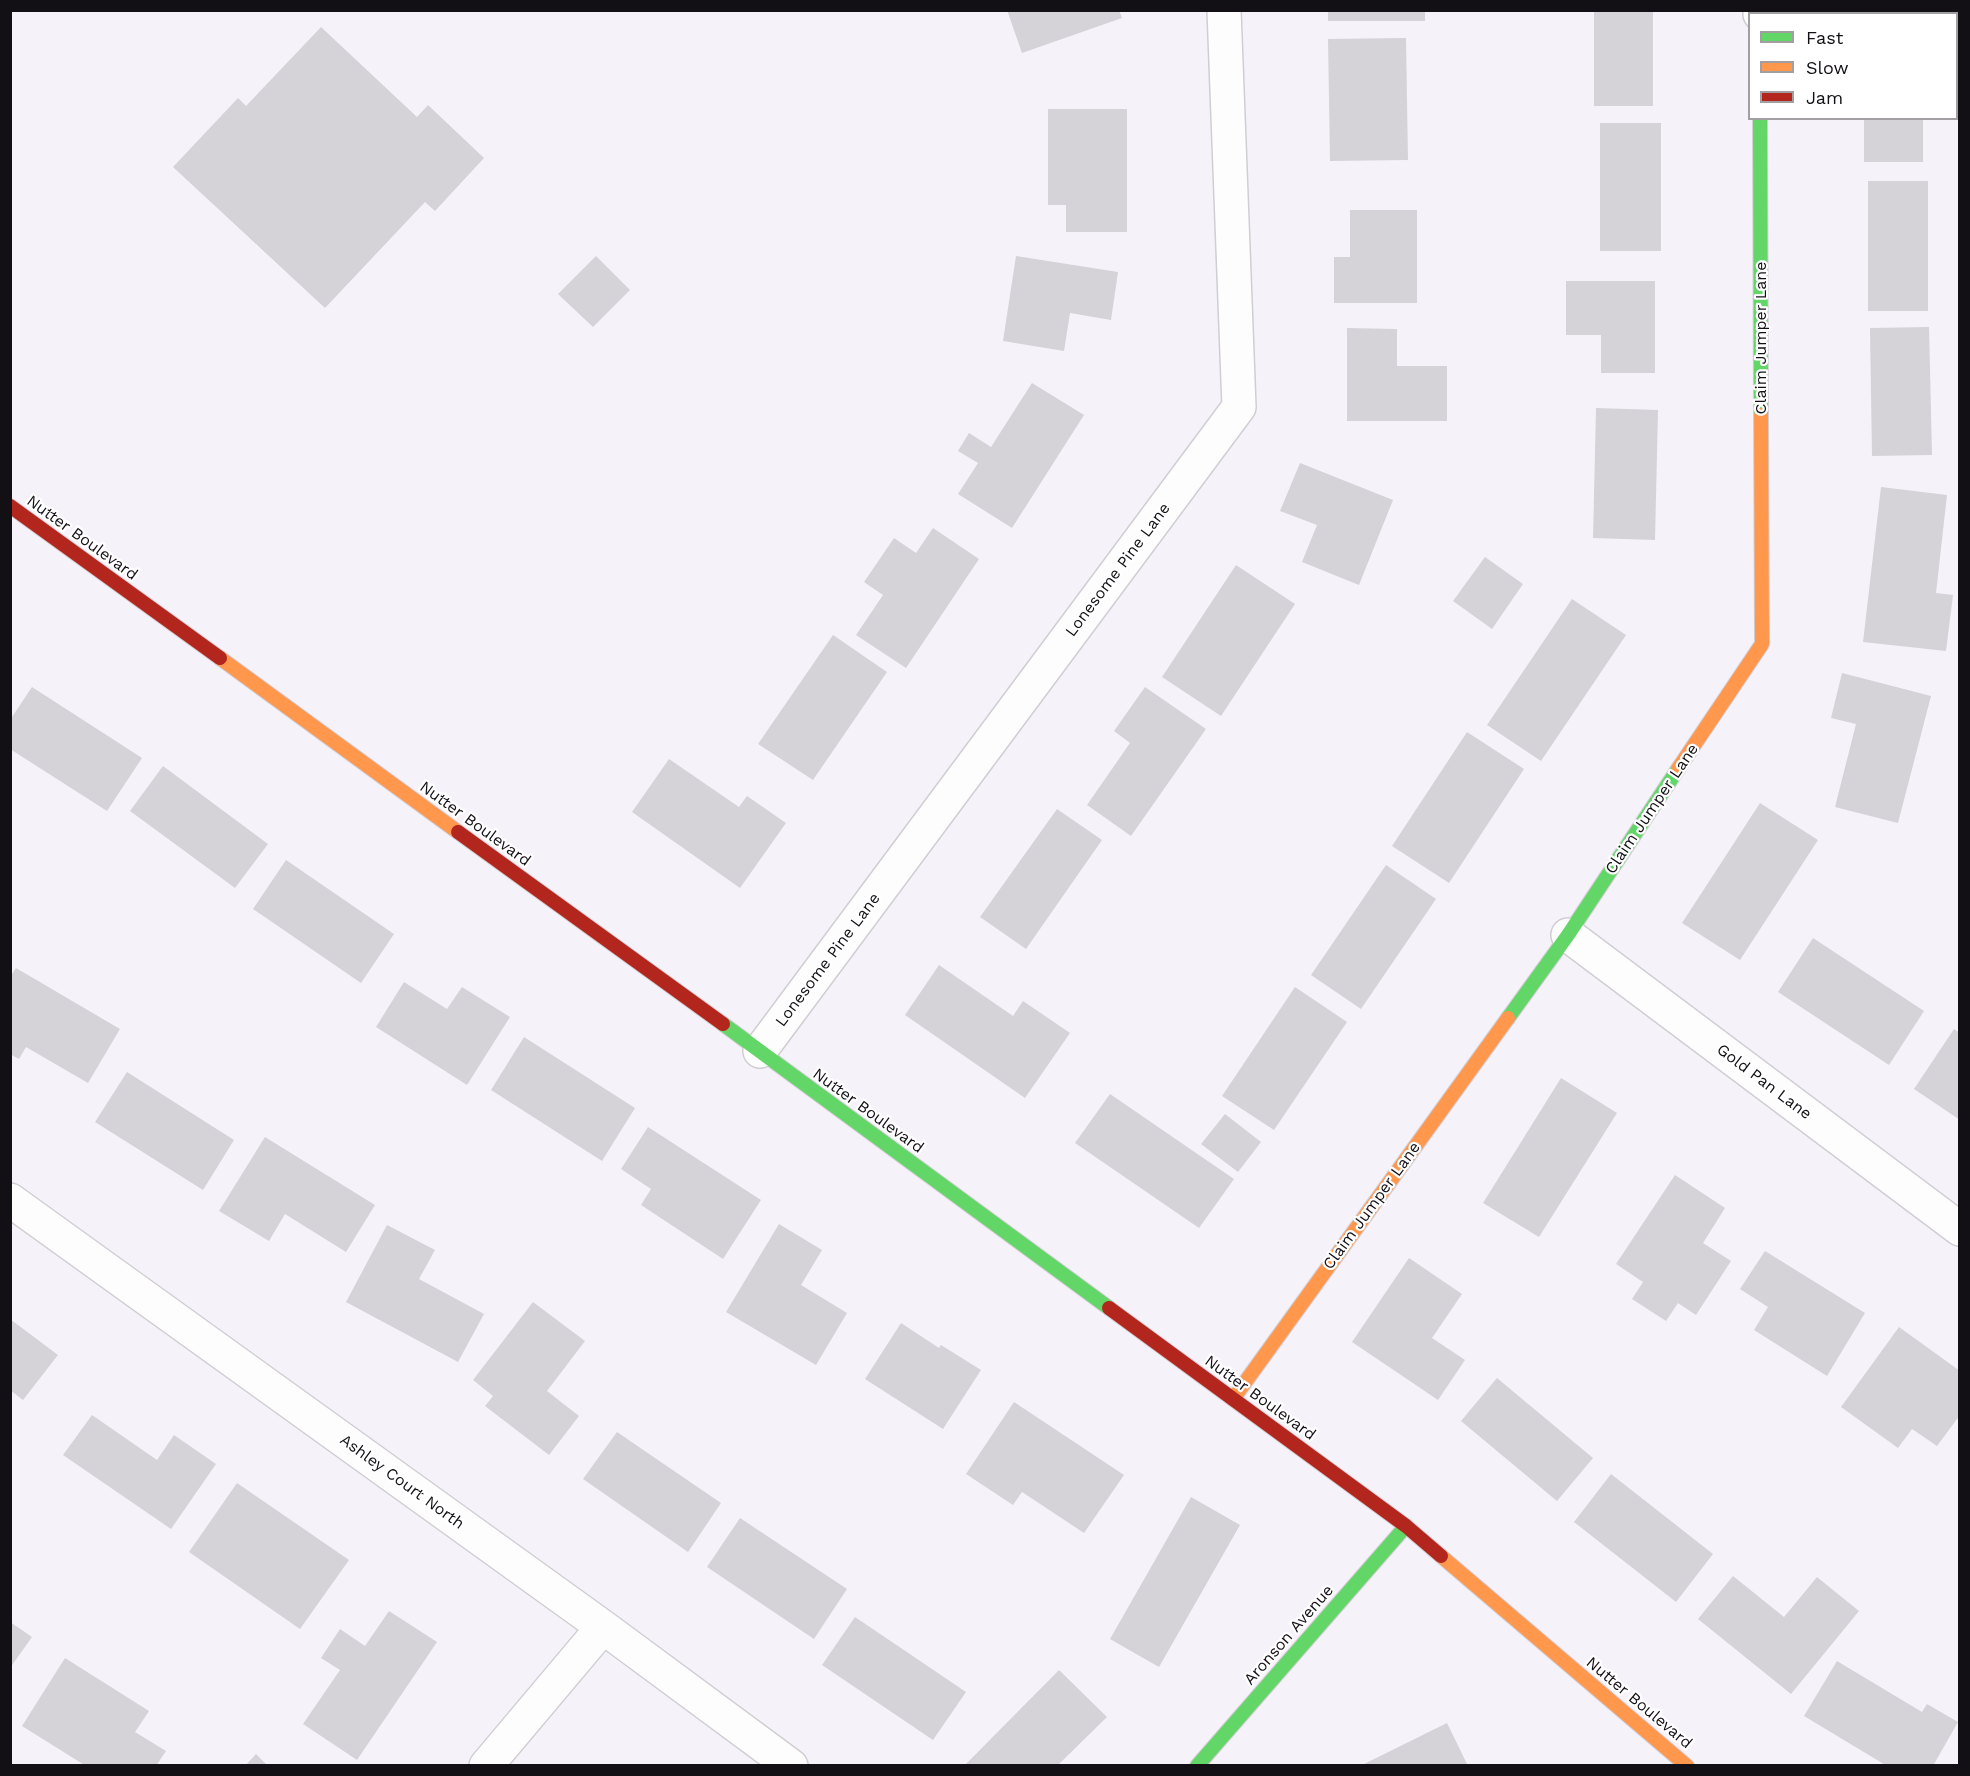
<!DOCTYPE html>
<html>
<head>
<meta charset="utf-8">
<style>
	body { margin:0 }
	#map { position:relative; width:1970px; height:1776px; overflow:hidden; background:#f6f2fa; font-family:"Work Sans",sans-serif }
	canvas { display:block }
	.frame { position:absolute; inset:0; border:12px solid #131015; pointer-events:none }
	.legend { position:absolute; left:1748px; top:12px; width:210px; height:108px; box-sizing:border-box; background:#fff; border:2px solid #a19fa1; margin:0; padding:8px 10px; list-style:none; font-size:18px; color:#131015 }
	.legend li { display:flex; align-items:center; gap:12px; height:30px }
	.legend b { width:30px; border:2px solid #a19fa1 }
</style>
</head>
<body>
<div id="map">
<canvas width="1970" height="1776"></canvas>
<div class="frame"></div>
<ul class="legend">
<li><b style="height:8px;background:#63d668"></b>Fast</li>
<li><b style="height:8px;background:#ff974d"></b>Slow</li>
<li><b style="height:8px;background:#b3261e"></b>Jam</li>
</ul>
</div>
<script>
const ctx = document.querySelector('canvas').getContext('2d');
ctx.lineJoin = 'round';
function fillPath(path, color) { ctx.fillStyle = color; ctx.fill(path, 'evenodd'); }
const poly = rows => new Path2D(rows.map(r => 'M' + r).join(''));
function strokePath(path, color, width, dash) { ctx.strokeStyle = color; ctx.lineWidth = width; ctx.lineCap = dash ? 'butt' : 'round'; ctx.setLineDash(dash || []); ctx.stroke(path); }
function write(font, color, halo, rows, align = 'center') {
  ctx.font = font + ' "Work Sans",sans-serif'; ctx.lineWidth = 4.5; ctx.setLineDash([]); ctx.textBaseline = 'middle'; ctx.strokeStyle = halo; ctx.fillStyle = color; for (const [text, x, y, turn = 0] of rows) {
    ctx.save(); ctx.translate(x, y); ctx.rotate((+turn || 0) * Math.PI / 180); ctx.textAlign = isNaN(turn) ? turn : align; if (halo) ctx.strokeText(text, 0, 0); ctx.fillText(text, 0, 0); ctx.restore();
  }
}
fillPath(poly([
	[1007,10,1119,10,1122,18,1022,53],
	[1328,10,1425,10,1425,21,1328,21],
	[1594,10,1653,10,1653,106,1594,106],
	[321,27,417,117,428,105,484,158,435,211,425,202,325,308,173,167,238,98,246,106],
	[1406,38,1408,160,1330,161,1328,39],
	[1048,109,1127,109,1127,232,1066,232,1066,205,1048,205],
	[1864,118,1923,118,1923,162,1864,162],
	[1600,123,1661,123,1661,251,1600,251],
	[1868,181,1928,181,1928,311,1868,311],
	[1350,210,1417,210,1417,303,1334,303,1334,257,1350,257],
	[596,256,630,290,593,327,558,294],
	[1016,256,1118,272,1111,320,1070,313,1064,351,1003,341],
	[1566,281,1655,281,1655,373,1601,373,1601,335,1566,335],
	[1929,327,1932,455,1872,456,1870,328],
	[1347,328,1397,329,1397,366,1447,366,1447,421,1347,421],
	[1032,383,1084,415,1012,528,958,494,978,463,958,451,969,433,991,447],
	[1596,408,1658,410,1655,540,1593,538],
	[1300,463,1393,500,1359,585,1302,562,1317,525,1280,511],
	[1881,487,1947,495,1936,593,1953,595,1946,651,1863,642],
	[933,528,979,559,906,668,856,635,883,595,864,582,894,538,916,553],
	[1485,557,1523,584,1492,629,1453,601],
	[1236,565,1295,604,1221,716,1162,677],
	[1572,599,1626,635,1541,761,1487,725],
	[833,635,887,672,813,780,758,744],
	[1842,673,1931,696,1898,823,1835,807,1856,724,1831,718],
	[32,687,142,758,107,811,10,749,10,720],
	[1145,687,1206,729,1131,836,1087,805,1130,743,1114,731],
	[1467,732,1524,769,1449,883,1392,846],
	[669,759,739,807,747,796,786,823,740,888,632,812],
	[163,766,268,844,235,888,130,811],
	[1760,803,1818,840,1740,960,1682,923],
	[1057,809,1102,840,1026,949,980,917],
	[286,860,394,934,361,983,253,909],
	[1386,865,1436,899,1361,1009,1311,975],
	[1813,938,1924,1011,1889,1065,1778,992],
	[939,965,1013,1016,1023,1001,1070,1033,1025,1098,905,1015],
	[16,968,120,1029,88,1083,26,1047,19,1059,10,1054,10,977],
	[404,982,447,1009,462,987,510,1017,467,1085,376,1027],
	[1295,987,1347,1022,1274,1130,1222,1096],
	[1954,1029,1960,1033,1960,1120,1914,1089],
	[524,1037,635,1108,602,1161,491,1090],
	[127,1072,234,1140,203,1190,95,1122],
	[1561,1078,1617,1113,1539,1237,1483,1203],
	[1110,1094,1234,1179,1199,1228,1075,1143],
	[1225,1114,1261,1142,1238,1172,1201,1144],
	[648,1127,761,1200,723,1259,641,1205,651,1189,621,1169],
	[265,1137,375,1205,346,1252,285,1214,269,1241,219,1211],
	[1675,1175,1725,1208,1703,1243,1731,1261,1696,1315,1678,1303,1666,1321,1632,1299,1643,1282,1616,1264],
	[779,1224,822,1250,801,1285,847,1313,816,1365,726,1312],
	[387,1225,435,1250,419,1279,484,1314,458,1362,346,1302],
	[1765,1251,1865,1313,1827,1376,1754,1330,1768,1307,1740,1289],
	[1409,1258,1462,1294,1432,1338,1465,1360,1438,1400,1352,1342],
	[533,1302,585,1341,547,1391,579,1416,549,1455,485,1406,493,1396,473,1380],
	[10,1319,58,1355,23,1400,10,1390],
	[901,1323,939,1348,941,1345,981,1370,943,1429,865,1379],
	[1899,1327,1960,1371,1960,1415,1937,1446,1912,1429,1898,1448,1841,1407],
	[1497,1378,1593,1458,1557,1501,1461,1421],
	[1014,1402,1124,1475,1084,1533,1022,1492,1013,1505,966,1474],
	[92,1415,157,1460,174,1435,216,1464,171,1529,63,1455],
	[617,1432,721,1503,688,1552,583,1479],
	[1611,1474,1713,1554,1676,1602,1574,1522],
	[237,1483,349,1560,300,1629,189,1552],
	[1191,1497,1240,1525,1159,1667,1110,1639],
	[740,1518,847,1589,814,1639,707,1567],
	[1733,1576,1784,1617,1817,1577,1859,1611,1791,1694,1698,1619],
	[389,1611,437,1642,357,1760,303,1724,340,1670,321,1658,340,1629,365,1646],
	[855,1617,966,1692,933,1740,822,1665],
	[10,1622,32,1637,10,1668],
	[65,1658,149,1711,135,1732,166,1751,156,1766,86,1766,22,1726],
	[1837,1661,1922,1712,1927,1704,1958,1722,1933,1766,1887,1766,1804,1716],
	[1059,1670,1107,1717,1057,1766,964,1766],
	[1447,1723,1468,1766,1360,1766],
	[256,1754,268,1766,245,1766]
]), '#d5d2d8');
const street = poly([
	[1760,10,1760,14],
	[1568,935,1960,1229],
	[760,1051,1239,407,1224,10],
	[10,1200,603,1627,791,1766],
	[486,1766,603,1627]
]);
const fast = poly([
	[1760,118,1761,415],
	[1508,1018,1568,935,1678,769],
	[723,1024,1109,1308],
	[1197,1766,1406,1526]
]);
const slow = poly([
	[220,658,458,832],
	[1678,769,1762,644,1761,415],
	[1233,1399,1508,1018],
	[1441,1556,1687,1766]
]);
const jam = poly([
	[10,506,220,658],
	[458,832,723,1024],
	[1109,1308,1406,1526,1441,1556]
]);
strokePath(street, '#d1ced3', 36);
strokePath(fast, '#d1ced3', 16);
strokePath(slow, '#d1ced3', 16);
strokePath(jam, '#d1ced3', 16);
strokePath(street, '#fefdfe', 33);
strokePath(fast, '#63d668', 14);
strokePath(slow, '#ff974d', 14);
strokePath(jam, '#b3261e', 14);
write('16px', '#131015', '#fff', [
	["Claim Jumper Lane",1761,338,-90],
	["Nutter Boulevard",82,538,36],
	["Lonesome Pine Lane",1118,570,-53],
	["Claim Jumper Lane",1652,809,-56],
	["Nutter Boulevard",475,824,36],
	["Lonesome Pine Lane",828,960,-53],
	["Gold Pan Lane",1764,1082,37],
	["Nutter Boulevard",868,1111,36],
	["Claim Jumper Lane",1372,1206,-54],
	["Nutter Boulevard",1260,1398,36],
	["Ashley Court North",402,1482,36],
	["Aronson Avenue",1289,1635,-49],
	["Nutter Boulevard",1639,1703,40]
]);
</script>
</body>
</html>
